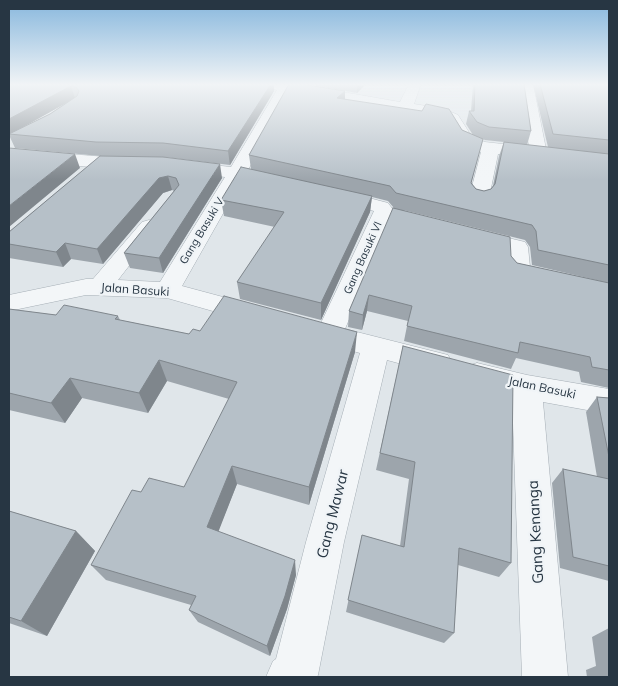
<!DOCTYPE html>
<html>
<head>
<meta charset="utf-8">
<style>
	body { margin:0 }
	#map { position:relative; width:618px; height:686px; overflow:hidden; background:#e0e6ea; font-family:Mulish,sans-serif }
	canvas { display:block }
	.frame { position:absolute; inset:0; border:10px solid #273643; pointer-events:none }
</style>
</head>
<body>
<div id="map">
<canvas width="618" height="686"></canvas>
<div class="frame"></div>
</div>
<script>
const ctx = document.querySelector('canvas').getContext('2d');
ctx.lineJoin = 'round';
const poly = rows => new Path2D(rows.map(r => 'M' + r).join(''));
function strokePath(path, color, width, dash) { ctx.strokeStyle = color; ctx.lineWidth = width; ctx.lineCap = dash ? 'butt' : 'round'; ctx.setLineDash(dash || []); ctx.stroke(path); }
function fillPath(path, color) { ctx.fillStyle = color; ctx.fill(path, 'evenodd'); }
function write(font, color, halo, rows, align = 'center') {
  ctx.font = font + ' Mulish,sans-serif'; ctx.lineWidth = 4.5; ctx.setLineDash([]); ctx.textBaseline = 'middle'; ctx.strokeStyle = halo; ctx.fillStyle = color; for (const [text, x, y, turn = 0] of rows) {
    ctx.save(); ctx.translate(x, y); ctx.rotate((+turn || 0) * Math.PI / 180); ctx.textAlign = isNaN(turn) ? turn : align; if (halo) ctx.strokeText(text, 0, 0); ctx.fillText(text, 0, 0); ctx.restore();
  }
}
const minor = poly([
	[262,84,297,84,400,102,409,84,421,84,414,104,445,109,458,115,472,137,485,142,529,147,520,84,533,84,546,149,609,157,609,167,498,154,489,198,486,202,479,204,472,202,469,198,481,152,460,143,448,121,441,118,289,92,248,170,280,177,282,181,280,185,273,187,242,180,182,286,264,308,268,314,264,320,255,323,167,298,86,295,9,311,9,295,86,279,93,279,142,222,149,220,156,222,160,226,118,280,160,282,225,177,185,172,179,171,176,167,179,163,185,162,231,167,277,90,263,87,262,84],
	[9,149,130,159,136,160,139,164,136,168,130,169,100,168,9,159,9,149],
	[335,189,388,203,394,211,345,329,448,355,452,363,448,371,438,374,387,360,344,542,318,675,317,677,266,677,273,661,276,659,306,542,360,353,310,339,307,332,310,325,321,323,374,211,328,199,325,195,328,191,335,189],
	[475,230,525,242,528,247,530,267,609,283,609,299,511,277,507,272,506,251,467,241,464,236,467,231,475,230],
	[477,363,527,375,609,389,609,414,543,402,568,677,522,677,512,395,467,382,462,374,467,366,477,363]
]);
strokePath(minor, '#a5aeb5', 1);
fillPath(minor, '#f3f6f8');
fillPath(poly([
	[9,84,274,91,230,165,164,157,222,178,163,273,130,268,124,253,174,191,172,190,163,193,103,264,71,259,63,267,9,258,9,244,10,231,100,156,15,148,9,135],
	[64,104,50,114,20,129],
	[306,84,365,84,365,85,357,93],
	[473,84,524,84,531,131,527,145,548,147,533,84,609,84,609,283,532,265,530,247,525,240,403,210,511,256,517,263,609,283,609,388,581,382,579,372,516,358,511,369,404,341,408,321,367,311,362,330,348,327,349,311,394,208,388,201,372,197,370,212,321,320,240,299,237,282,275,227,224,216,221,200,251,169,249,155,345,91,345,99,462,130,473,135,466,124,469,111,471,111],
	[478,137,485,140,504,142,499,156,493,186,491,189,484,191,476,189,471,183],
	[9,309,56,315,118,316,120,320,189,334,200,331,355,352,309,505,237,484,218,531,296,575,287,609,270,656,198,622,189,610,191,605,106,580,91,565,141,492,184,487,229,399,167,381,148,413,82,398,65,423,9,410],
	[403,346,511,563,499,577,458,565,454,633,444,643,346,612,362,535,400,546,409,479,376,470],
	[597,397,609,398,609,581,560,568,552,483,563,469,597,477,586,412],
	[9,511,76,531,95,551,47,636,9,623],
	[609,628,609,677,587,677,586,670,596,666,592,637]
]), '#9da5ac');
fillPath(poly([
	[271,84,274,84,274,91,230,165,228,151],
	[357,84,365,84,365,85,357,93],
	[71,86,75,98,9,135,9,119],
	[345,91,345,103,337,98],
	[75,154,80,168,9,227,9,206],
	[220,164,222,178,163,273,159,258],
	[168,176,172,190,163,193,103,264,97,249,159,178],
	[372,196,370,212,321,320,321,303],
	[65,243,71,259,63,267,56,252],
	[369,295,367,311,362,330,363,315],
	[357,332,355,352,309,505,309,487],
	[159,360,167,381,148,413,139,393],
	[70,378,82,398,65,423,51,403],
	[232,466,237,484,214,543,207,527],
	[76,531,95,551,47,636,21,621],
	[295,560,296,575,287,609,270,656,267,646]
]), '#7f868c');
const building = poly([
	[9,84,271,84,228,151,163,143,96,142,9,134,50,114,77,96,79,91,76,87,71,86,9,119,9,84],
	[289,84,301,84,345,91,337,98,422,111,426,104,449,109,462,130,483,139,471,183,476,189,484,191,491,189,495,184,504,142,609,154,609,265,538,250,536,231,532,225,396,193,390,186,249,155,289,84],
	[475,84,524,84,531,131,489,127,477,122,469,111,474,111,475,84],
	[540,84,609,84,609,140,553,134,540,84],
	[9,148,75,154,9,206,9,148],
	[100,156,163,157,220,164,159,258,124,253,179,185,176,178,168,176,159,178,97,249,65,243,56,252,9,244,9,232,100,156],
	[241,167,372,196,321,303,237,282,284,212,221,200,241,167],
	[393,208,510,237,511,256,517,263,609,283,609,370,592,367,590,357,520,342,518,353,407,326,412,306,369,295,363,315,349,311,393,208],
	[224,296,357,332,309,487,232,466,207,527,295,560,285,596,267,646,189,610,196,596,91,565,132,490,141,492,149,478,184,487,237,382,159,360,139,393,70,378,51,403,9,393,9,309,56,315,64,305,118,316,115,319,189,334,193,329,200,331,224,296],
	[403,346,513,375,511,563,459,548,454,633,348,600,362,535,404,547,415,462,380,453,403,346],
	[597,397,609,398,609,457,597,397],
	[563,469,609,479,609,566,573,557,563,469],
	[9,511,76,531,21,621,9,617,9,511]
]);
fillPath(building, '#b6c0c8');
strokePath(building, '#7f868c', 1);
const sky = ctx.createLinearGradient(0, 0, 0, 180);
sky.addColorStop(0, '#87b7dd');
sky.addColorStop(0.47, '#f1f4f6');
sky.addColorStop(1, '#f1f4f600');
ctx.fillStyle = sky;
ctx.fillRect(0, 0, 618, 180);
write('11px', '#273643', '#f0f4f7', [
	["Gang Basuki V",202,231,-59],
	["Gang Basuki VI",363,258,-66]
]);
write('12px', '#273643', '#f0f4f7', [
	["Jalan Basuki",135,290,4],
	["Jalan Basuki",542,388,12]
]);
write('15px', '#273643', '#f0f4f7', [
	["Gang Mawar",333,514,-76],
	["Gang Kenanga",536,532,-93]
]);
</script>
</body>
</html>
